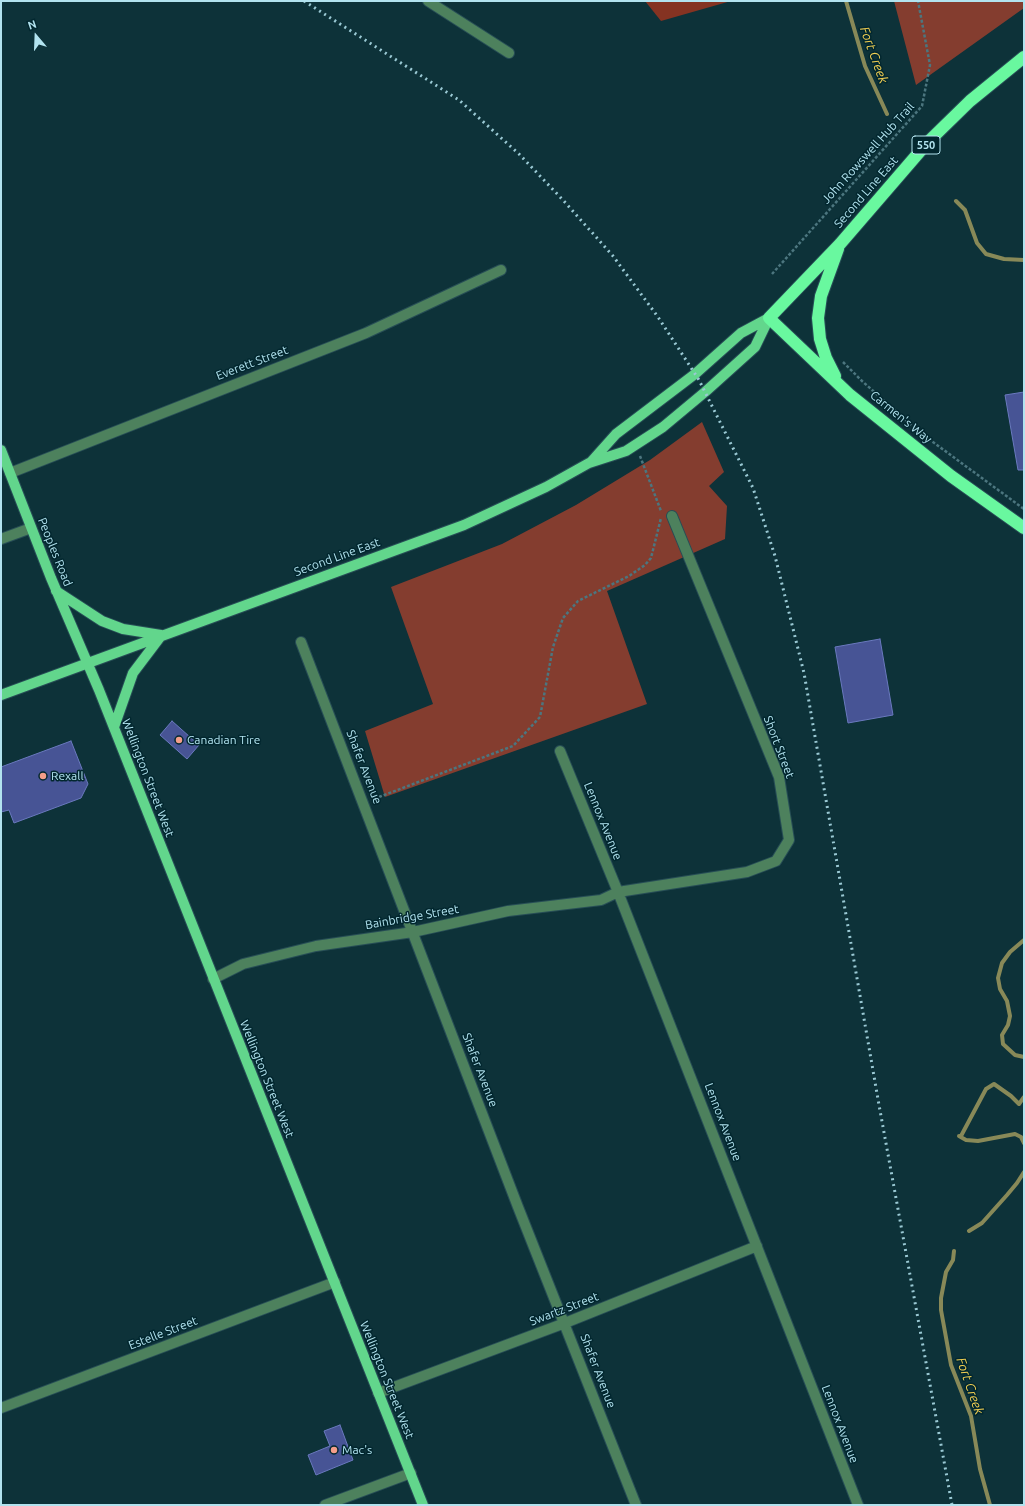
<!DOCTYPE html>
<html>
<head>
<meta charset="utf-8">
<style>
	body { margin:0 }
	#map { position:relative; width:1025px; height:1506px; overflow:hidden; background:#0d3239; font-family:Ubuntu,sans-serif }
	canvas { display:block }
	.frame { position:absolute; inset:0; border:2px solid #b2e3ef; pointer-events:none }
	.north { position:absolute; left:16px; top:16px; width:40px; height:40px; -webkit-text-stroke:3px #02272f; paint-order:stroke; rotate:341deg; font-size:11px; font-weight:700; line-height:16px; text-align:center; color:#b2e3ef }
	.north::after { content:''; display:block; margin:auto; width:14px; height:18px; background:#b2e3ef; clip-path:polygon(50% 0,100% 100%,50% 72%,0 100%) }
</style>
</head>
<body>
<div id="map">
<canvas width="1025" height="1506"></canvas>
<div class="frame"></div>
<div class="north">N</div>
</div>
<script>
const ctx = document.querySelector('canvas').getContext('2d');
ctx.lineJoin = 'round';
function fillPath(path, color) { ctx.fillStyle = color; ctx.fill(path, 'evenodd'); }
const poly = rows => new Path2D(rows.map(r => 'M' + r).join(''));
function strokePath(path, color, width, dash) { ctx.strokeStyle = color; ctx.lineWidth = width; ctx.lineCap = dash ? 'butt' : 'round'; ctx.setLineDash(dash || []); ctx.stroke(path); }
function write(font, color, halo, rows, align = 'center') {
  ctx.font = font + ' Ubuntu,sans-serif'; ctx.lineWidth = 3; ctx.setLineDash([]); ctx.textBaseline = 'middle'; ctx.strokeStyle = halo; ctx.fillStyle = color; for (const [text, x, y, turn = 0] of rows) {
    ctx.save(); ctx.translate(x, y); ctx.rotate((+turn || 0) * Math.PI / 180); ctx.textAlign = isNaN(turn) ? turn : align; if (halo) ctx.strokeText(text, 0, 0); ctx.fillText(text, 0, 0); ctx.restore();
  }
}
fillPath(poly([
	[894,1,1024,1,1024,8,916,85],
	[702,422,724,472,709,486,727,506,725,539,607,591,647,704,385,797,365,731,433,704,391,587,502,544,576,505,650,460]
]), '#843d2f');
fillPath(poly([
	[645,1,731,1,661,21]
]), '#853322');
strokePath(poly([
	[846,1,865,66,887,114],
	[956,201,965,210,977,243,986,254,1004,259,1024,260],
	[1024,940,1010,952,1002,963,998,978,1000,989,1007,1001,1010,1016,1008,1025,1002,1035,1003,1044,1015,1055,1024,1057],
	[1024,1097,1019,1104,1011,1096,994,1084,986,1089,961,1136,959,1136,966,1140,978,1141,1015,1134,1021,1137,1024,1143],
	[969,1231,982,1223,1007,1195,1017,1183,1024,1172],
	[954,1251,953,1260,946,1272,941,1298,941,1310,951,1365,971,1416,980,1469,990,1505]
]), '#888958', 4);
const building = poly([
	[1024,392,1024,470,1018,470,1005,395,1024,392],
	[880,639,893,715,848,723,835,647,880,639],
	[172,721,199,745,187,759,160,735,172,721],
	[71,741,88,784,81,798,14,823,9,810,1,812,1,767,71,741],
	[340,1425,353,1460,316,1475,308,1455,330,1446,324,1431,340,1425]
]);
fillPath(building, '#475495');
strokePath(building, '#6a79be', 1);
const minor = poly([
	[428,1,509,53],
	[10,473,366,333,501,270],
	[1,539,31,528],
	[301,642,518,1207,636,1505],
	[560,751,618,892,858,1505],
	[213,979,243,964,316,946,413,932,508,911,601,900,618,892,747,872,776,861,789,840,779,777,672,516],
	[378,1393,565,1323,757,1246],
	[1,1408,335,1282],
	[325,1505,411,1473]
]);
const major = poly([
	[1,450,51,578,99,690,423,1505],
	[591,462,616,434,695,374,741,333,769,318],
	[56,591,102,621,123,629,161,635],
	[1,695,464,525,546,487,589,463,626,451,663,427,705,392,755,347,769,318],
	[114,727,133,673,161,636]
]);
const highway = poly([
	[1024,57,970,101,928,142,840,244,769,318,850,395,951,476,1024,528],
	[835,376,826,358,820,339,818,318,821,296,838,249]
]);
strokePath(minor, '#274e56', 12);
strokePath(major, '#274e56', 12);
strokePath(highway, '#274e56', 14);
strokePath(poly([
	[772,274,922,106,930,65,918,1],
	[843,362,862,381,918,431,1024,509],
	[640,456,661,511],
	[379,797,513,746,540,717,553,647,563,618,578,601,629,576,645,565,651,558,661,518]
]), '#4c767f', 2.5, [3, 2]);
strokePath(minor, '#4d815d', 10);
strokePath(major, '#62d68c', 10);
strokePath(highway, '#69f89f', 12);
strokePath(poly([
	[304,1,459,100,519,154,562,199,613,256,658,317,699,380,753,488,775,556,804,673,879,1105,952,1505]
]), '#9ac9d4', 3, [2, 4]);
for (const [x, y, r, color] of [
	[179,740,4,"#f49e8a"],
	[43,776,4,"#f49e8a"],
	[334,1450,4,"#f49e8a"]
]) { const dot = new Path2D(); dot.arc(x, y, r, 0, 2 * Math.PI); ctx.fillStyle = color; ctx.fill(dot); strokePath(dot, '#02272f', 1.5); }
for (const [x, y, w] of [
	[926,145,28]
]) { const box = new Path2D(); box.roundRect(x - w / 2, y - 9, w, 18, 3); ctx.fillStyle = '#02272f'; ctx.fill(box); strokePath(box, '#b2e3ef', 1); }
write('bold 11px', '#b2e3ef', null, [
	["550",926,145]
]);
write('12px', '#b2e3ef', '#02272f', [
	["John Rowswell Hub Trail",868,153,-48],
	["Second Line East",866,192,-49],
	["Everett Street",252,363,-21],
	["Carmen's Way",901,417,39],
	["Peoples Road",55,552,68],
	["Second Line East",337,557,-20],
	["Short Street",779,747,69],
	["Shafer Avenue",364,767,69],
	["Wellington Street West",148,778,69],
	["Lennox Avenue",603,821,68],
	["Bainbridge Street",412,917,-10],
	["Shafer Avenue",480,1070,69],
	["Wellington Street West",267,1079,68],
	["Lennox Avenue",723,1122,69],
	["Swartz Street",564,1309,-21],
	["Estelle Street",163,1333,-21],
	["Shafer Avenue",598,1371,69],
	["Wellington Street West",387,1380,68],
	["Lennox Avenue",840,1424,69]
]);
write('12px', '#b2e3ef', '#02272f', [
	["Canadian Tire",187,740],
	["Rexall",51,776],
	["Mac's",342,1450]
], 'left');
write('italic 13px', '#f4d153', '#02272f', [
	["Fort Creek",874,55,70],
	["Fort Creek",970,1386,71]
]);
</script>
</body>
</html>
